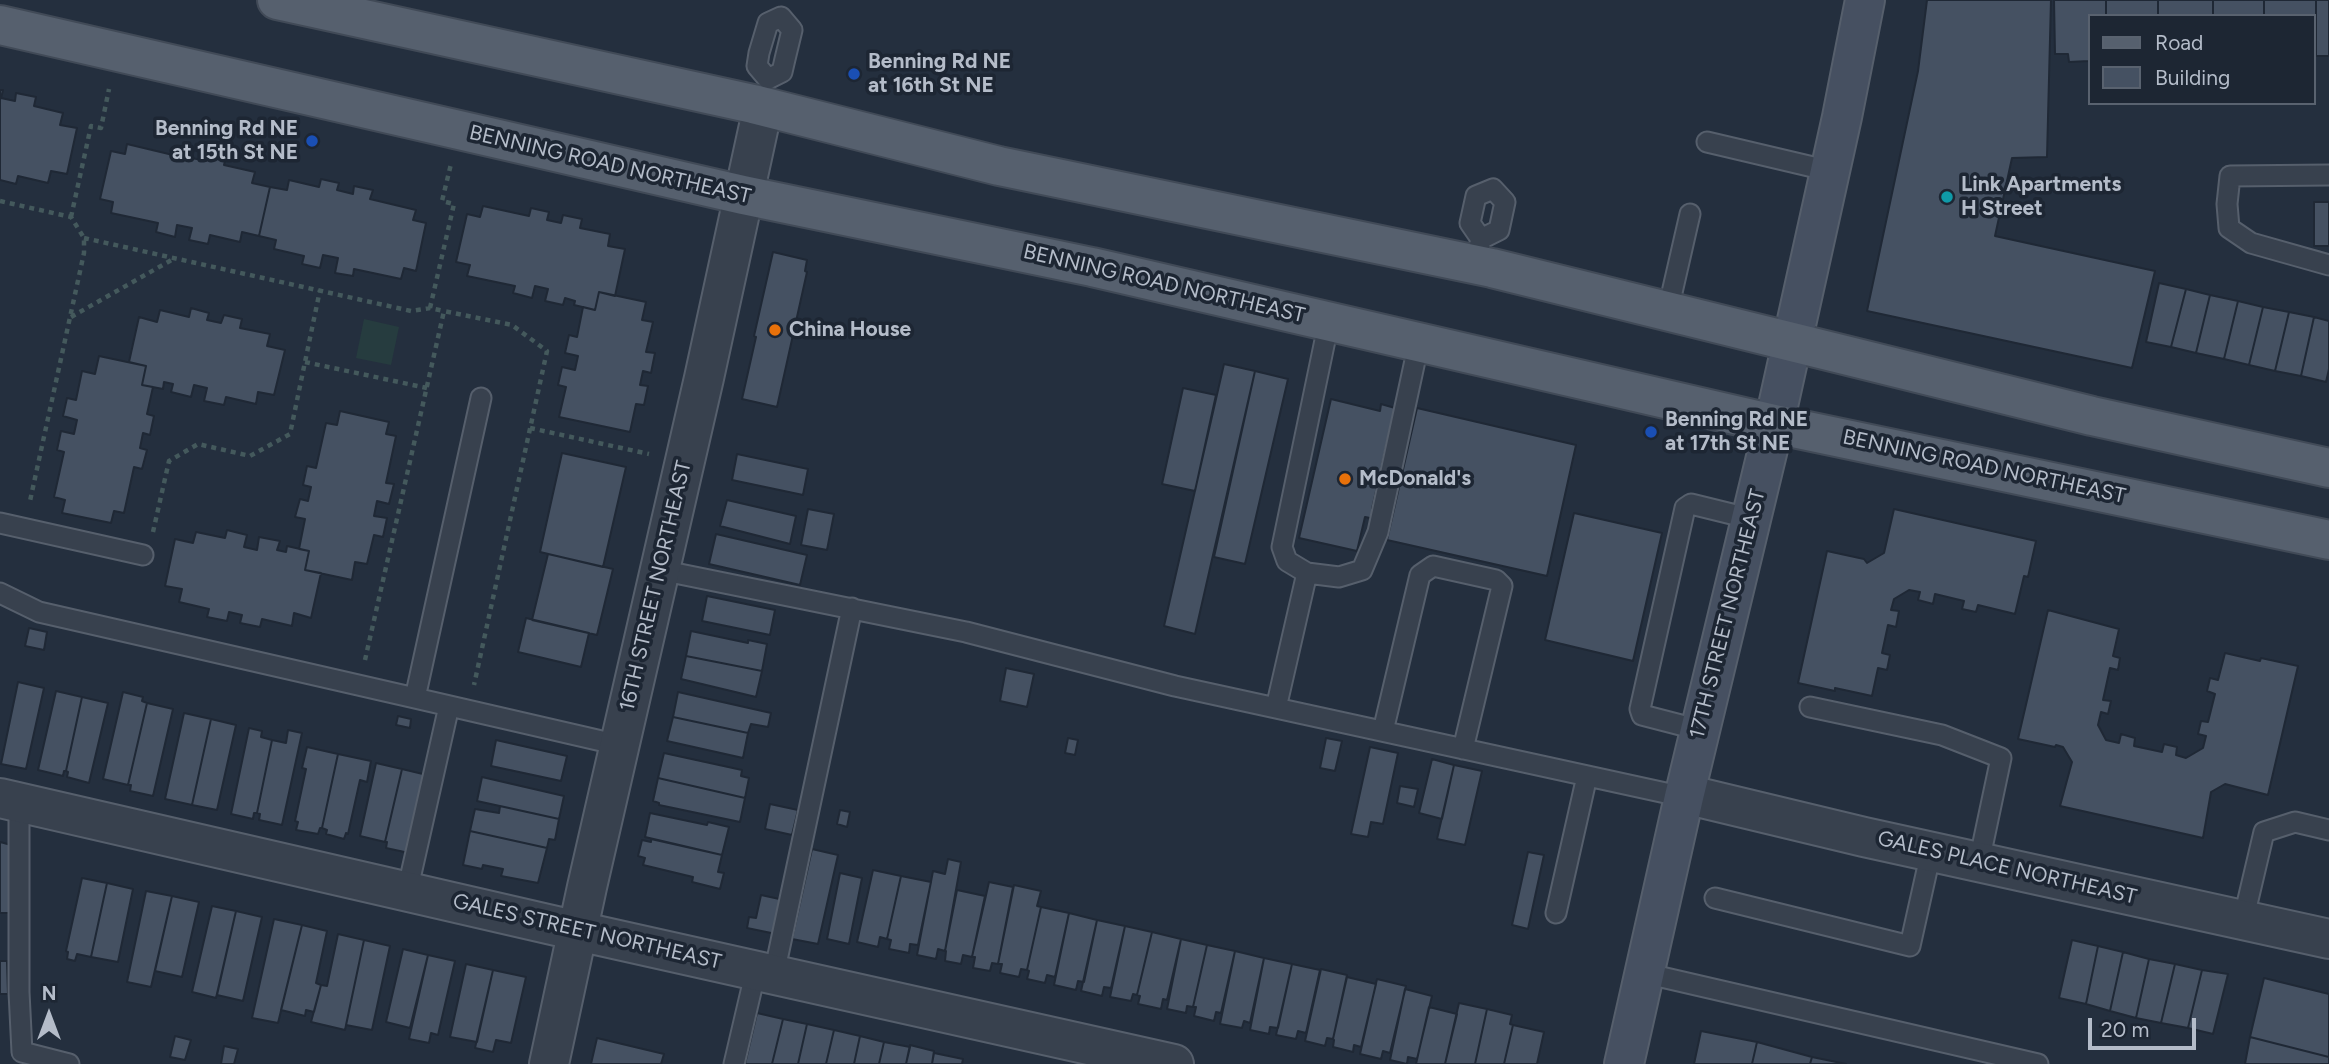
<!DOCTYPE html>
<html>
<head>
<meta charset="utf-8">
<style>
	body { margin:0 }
	#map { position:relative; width:2329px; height:1064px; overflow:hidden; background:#242f3e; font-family:Figtree,sans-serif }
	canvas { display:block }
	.legend { position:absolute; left:2088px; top:14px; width:228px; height:91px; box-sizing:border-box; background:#1d2633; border:2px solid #59626f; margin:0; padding:9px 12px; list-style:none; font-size:21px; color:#b4bcc9 }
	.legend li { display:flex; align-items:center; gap:14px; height:35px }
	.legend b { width:35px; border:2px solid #59626f }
	.north { position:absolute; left:14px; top:980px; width:70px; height:70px; -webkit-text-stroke:5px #1d2633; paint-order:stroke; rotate:0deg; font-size:19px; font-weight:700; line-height:28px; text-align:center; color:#b4bcc9 }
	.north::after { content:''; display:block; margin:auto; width:24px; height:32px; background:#b4bcc9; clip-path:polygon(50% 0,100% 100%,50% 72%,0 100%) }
	.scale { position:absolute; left:2088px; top:1018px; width:108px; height:32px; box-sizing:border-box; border:4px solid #b4bcc9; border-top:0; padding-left:9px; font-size:21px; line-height:24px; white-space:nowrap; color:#b4bcc9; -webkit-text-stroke:5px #1d2633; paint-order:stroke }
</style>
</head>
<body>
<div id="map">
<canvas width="2329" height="1064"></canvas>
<ul class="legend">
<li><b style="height:9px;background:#56606e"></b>Road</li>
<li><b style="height:19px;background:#455162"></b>Building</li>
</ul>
<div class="north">N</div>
<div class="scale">20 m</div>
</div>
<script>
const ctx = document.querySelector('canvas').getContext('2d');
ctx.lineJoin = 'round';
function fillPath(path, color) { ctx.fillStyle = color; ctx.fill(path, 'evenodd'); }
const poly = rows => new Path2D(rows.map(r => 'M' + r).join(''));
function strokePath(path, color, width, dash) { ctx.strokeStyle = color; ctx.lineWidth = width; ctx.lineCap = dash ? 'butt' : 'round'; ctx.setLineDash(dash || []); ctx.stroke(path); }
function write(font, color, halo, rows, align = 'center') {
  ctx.font = font + ' Figtree,sans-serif'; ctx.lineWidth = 7; ctx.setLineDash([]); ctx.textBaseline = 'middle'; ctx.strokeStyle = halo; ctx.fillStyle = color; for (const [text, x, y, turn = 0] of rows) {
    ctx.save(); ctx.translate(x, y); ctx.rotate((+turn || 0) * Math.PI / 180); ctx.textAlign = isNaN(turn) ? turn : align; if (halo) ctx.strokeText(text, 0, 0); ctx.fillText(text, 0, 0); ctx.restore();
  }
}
fillPath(poly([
	[364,319,399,327,391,365,356,358]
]), '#263c3f');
const building = poly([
	[1927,0,2051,0,2047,157,2012,158,1995,236,2155,271,2132,368,1867,311,1918,71,1927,0],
	[2054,0,2106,0,2106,16,2089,16,2089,61,2069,62,2068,54,2055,54,2054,0],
	[2106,0,2158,0,2158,16,2106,16,2106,0],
	[2158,0,2213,0,2213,16,2158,16,2158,0],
	[2213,0,2264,0,2264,16,2213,16,2213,0],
	[2264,0,2316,0,2316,56,2313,56,2313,16,2264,16,2264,0],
	[2316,0,2329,0,2329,56,2316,56,2316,0],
	[0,90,3,90,1,98,15,101,16,93,36,97,34,106,63,113,60,125,77,128,67,174,51,171,48,183,18,176,16,184,0,180,0,90],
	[127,144,173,155,175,146,194,150,192,158,206,161,208,153,226,157,224,165,255,172,252,183,270,187,259,236,242,232,240,242,210,235,208,244,189,240,192,228,177,225,175,237,156,232,158,223,111,213,113,202,100,199,111,151,125,154,127,144],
	[321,179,339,183,337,190,353,194,354,186,373,190,370,199,416,210,413,220,426,223,416,271,404,268,401,279,354,269,353,276,335,273,338,258,323,255,320,268,302,264,304,256,274,249,276,240,259,236,270,187,287,190,289,180,319,187,321,179],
	[2314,202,2329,202,2329,246,2314,246,2314,202],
	[483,206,529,216,531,208,549,212,547,220,561,223,563,215,582,219,580,228,610,234,608,246,625,249,615,296,599,292,595,310,574,305,575,301,565,298,563,305,545,301,548,289,535,286,532,298,513,293,515,286,467,276,470,265,456,262,467,214,480,217,483,206],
	[773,252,807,260,805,271,807,272,777,407,742,399,756,337,754,336,773,252],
	[2159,283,2186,289,2171,347,2146,342,2159,283],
	[2186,289,2210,295,2196,353,2171,347,2186,289],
	[599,292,646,302,642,320,653,322,646,352,655,353,651,373,643,371,640,385,648,386,644,405,636,404,630,432,559,417,566,387,558,385,562,367,575,370,578,356,565,353,569,335,577,337,583,307,595,310,599,292],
	[2210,295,2238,301,2224,359,2196,353,2210,295],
	[2238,301,2263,307,2249,365,2224,359,2238,301],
	[2263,307,2289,312,2275,371,2249,365,2263,307],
	[191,308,209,313,207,320,221,323,224,315,242,319,240,328,270,334,267,346,285,350,274,395,258,392,256,404,226,397,224,405,204,401,207,388,194,385,191,397,171,392,173,384,164,382,163,389,142,385,146,366,129,362,139,317,157,322,160,310,189,317,191,308],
	[2289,312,2314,317,2301,376,2275,371,2289,312],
	[2314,317,2329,321,2329,369,2326,382,2301,376,2314,317],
	[99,356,146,366,142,385,153,387,147,414,154,416,150,435,143,433,140,448,147,450,142,469,134,467,124,513,114,511,111,523,62,513,65,500,54,497,64,452,57,450,61,431,74,434,77,420,63,416,67,398,76,400,82,371,95,374,99,356],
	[1224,364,1255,371,1195,634,1164,626,1224,364],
	[1255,371,1288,379,1245,564,1214,557,1255,371],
	[1183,388,1216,395,1195,491,1162,484,1183,388],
	[1331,399,1380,411,1381,404,1395,408,1372,509,1377,510,1375,519,1365,517,1357,551,1299,538,1331,399],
	[1417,408,1576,445,1547,576,1387,540,1417,408],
	[340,411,389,422,386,434,396,436,386,483,394,484,389,504,377,501,374,516,387,518,383,537,374,535,367,564,355,562,352,580,305,570,309,551,299,549,305,519,295,517,300,499,308,501,311,487,303,485,307,466,316,468,326,423,337,425,340,411],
	[562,453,626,467,603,567,540,552,562,453],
	[737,454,808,469,803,495,732,480,737,454],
	[727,500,796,516,790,544,720,526,727,500],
	[808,509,834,514,827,550,801,545,808,509],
	[1894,509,2036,541,2028,577,2024,576,2015,614,1978,605,1976,612,1962,609,1964,601,1935,594,1933,604,1918,600,1920,592,1909,590,1894,599,1891,610,1899,611,1896,627,1888,625,1882,653,1890,655,1887,670,1878,668,1872,696,1835,688,1835,691,1798,683,1827,551,1864,559,1867,563,1884,553,1894,509],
	[1574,513,1662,533,1633,661,1545,640,1574,513],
	[227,530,247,535,244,547,257,550,259,537,280,541,277,550,286,552,287,546,309,551,305,570,321,573,311,618,294,613,292,626,262,619,260,627,240,623,242,615,229,612,227,621,207,617,209,609,179,602,182,589,165,586,175,539,193,543,196,532,225,538,227,530],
	[716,534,807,555,800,585,709,564,716,534],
	[548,554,613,569,597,635,532,620,548,554],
	[707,596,775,610,770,635,702,621,707,596],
	[2048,610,2119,629,2113,656,2120,658,2118,670,2110,668,2103,700,2111,701,2108,714,2101,712,2098,725,2106,740,2119,743,2121,734,2135,738,2134,746,2162,752,2164,744,2177,747,2176,755,2186,758,2203,748,2206,736,2198,734,2201,721,2208,722,2215,694,2207,691,2210,678,2218,680,2225,653,2260,661,2261,658,2298,666,2268,795,2225,784,2211,792,2203,838,2060,806,2072,762,2063,747,2056,745,2055,747,2018,739,2048,610],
	[526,618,589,633,581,667,518,652,526,618],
	[29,628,47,632,44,650,25,646,29,628],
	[691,631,748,643,748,640,767,644,762,671,686,656,691,631],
	[686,656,762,671,756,697,681,679,686,656],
	[1006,668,1034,674,1027,707,1000,701,1006,668],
	[18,682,44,688,26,769,1,764,18,682],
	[56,691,82,697,66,771,64,771,63,776,38,770,56,691],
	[123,692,143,697,142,701,147,703,128,785,103,779,123,692],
	[678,692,771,713,768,727,751,724,748,733,673,717,678,692],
	[82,697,108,703,89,783,67,777,68,772,66,771,82,697],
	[147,703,173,709,153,796,130,791,131,785,128,785,147,703],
	[184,713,211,719,192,805,165,799,184,713],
	[398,716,411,719,410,728,396,725,398,716],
	[673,717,748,733,743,758,667,741,673,717],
	[211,719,236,725,217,810,192,805,211,719],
	[249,728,262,731,261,737,272,740,257,813,254,813,253,819,231,814,249,728],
	[288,730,302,733,282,825,259,820,260,814,257,813,272,740,286,743,288,730],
	[1068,738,1078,740,1075,755,1065,753,1068,738],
	[1326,738,1342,741,1335,771,1320,768,1326,738],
	[496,740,567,756,561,781,491,766,496,740],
	[307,747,338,754,322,828,320,828,318,834,296,830,298,822,295,821,306,769,302,768,307,747],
	[1370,747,1398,753,1383,824,1371,822,1368,837,1351,834,1370,747],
	[664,753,742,770,741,776,749,778,745,798,658,778,664,753],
	[338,754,371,761,367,782,360,780,348,834,346,833,344,839,326,834,327,830,322,828,338,754],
	[1432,759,1454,765,1442,819,1419,813,1432,759],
	[376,763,402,769,385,842,360,836,376,763],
	[1454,765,1482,771,1465,845,1437,839,1454,765],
	[402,769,427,775,409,853,386,848,387,842,385,842,402,769],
	[482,777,564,796,559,819,477,801,482,777],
	[658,778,745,798,740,822,659,805,659,803,653,801,658,778],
	[1400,786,1418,789,1414,807,1397,803,1400,786],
	[770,804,798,810,792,835,765,829,770,804],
	[500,806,559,819,555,840,549,839,547,848,470,831,475,809,499,813,500,806],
	[840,810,850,812,847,827,837,824,840,810],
	[650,813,707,825,708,822,729,827,722,855,645,837,650,813],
	[470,831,547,848,538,883,501,876,503,869,483,865,482,869,463,865,470,831],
	[651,839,722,855,718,872,724,873,720,889,692,882,693,877,643,865,645,858,638,856,642,840,651,842,651,839],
	[0,842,11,845,11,913,0,913,0,842],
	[812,849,838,855,818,944,792,939,812,849],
	[1528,852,1544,855,1528,929,1512,925,1528,852],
	[948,859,961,862,945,951,938,949,936,959,917,955,933,871,945,874,948,859],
	[873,870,901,876,887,939,880,937,878,947,857,942,873,870],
	[840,873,862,878,849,944,827,939,840,873],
	[901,876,931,882,918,945,910,944,909,953,889,949,891,940,887,939,901,876],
	[82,878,107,883,91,957,77,954,75,961,67,959,68,952,66,951,82,878],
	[989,882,1013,887,998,964,992,963,990,971,973,968,975,957,972,957,989,882],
	[107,883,133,889,118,962,91,957,107,883],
	[1014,885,1041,891,1037,906,1041,907,1027,970,1021,969,1019,977,1000,973,1002,964,998,964,1014,885],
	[957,890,985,896,972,957,963,955,961,964,945,961,946,951,945,951,957,890],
	[146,891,172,896,151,987,127,982,146,891],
	[761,895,784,900,776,934,747,928,749,917,756,918,761,895],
	[172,896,199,902,182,977,155,971,172,896],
	[212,906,236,911,216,998,192,992,212,906],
	[1041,907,1069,913,1055,977,1047,975,1045,983,1027,979,1029,971,1027,970,1041,907],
	[236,911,262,917,243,1001,217,995,236,911],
	[1069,913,1097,920,1084,982,1078,981,1076,990,1054,985,1069,913],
	[274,919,302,925,278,1023,252,1018,274,919],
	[1097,920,1125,926,1111,988,1104,987,1102,996,1081,991,1097,920],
	[302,925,327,931,316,983,321,985,314,1012,306,1010,305,1016,281,1010,302,925],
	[1125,926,1152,932,1137,995,1133,994,1131,1001,1110,997,1125,926],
	[1152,932,1181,939,1167,1000,1163,999,1161,1009,1138,1004,1140,996,1137,995,1152,932],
	[338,934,364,940,345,1030,311,1022,321,985,327,986,338,934],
	[1181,939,1207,945,1193,1007,1187,1006,1186,1013,1167,1009,1181,939],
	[364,940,390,946,372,1030,346,1025,364,940],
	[2072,940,2098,946,2086,1004,2059,998,2072,940],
	[1207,945,1235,951,1221,1013,1216,1012,1214,1021,1194,1016,1196,1007,1193,1007,1207,945],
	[2098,946,2123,952,2110,1011,2086,1004,2098,946],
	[403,949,428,955,410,1028,386,1022,403,949],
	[1235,951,1264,958,1250,1023,1244,1021,1242,1028,1220,1024,1235,951],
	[2123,952,2149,959,2136,1018,2110,1011,2123,952],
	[428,955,455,961,438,1035,431,1033,429,1043,409,1039,428,955],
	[1264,958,1292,964,1278,1028,1270,1027,1269,1034,1250,1030,1264,958],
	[2149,959,2175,964,2161,1023,2136,1018,2149,959],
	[0,961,7,961,8,994,0,994,0,961],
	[466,964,493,970,477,1042,450,1037,466,964],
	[1292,964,1320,970,1306,1033,1298,1031,1296,1039,1276,1035,1292,964],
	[2175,964,2202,970,2188,1028,2161,1023,2175,964],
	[1321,969,1347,975,1333,1039,1327,1038,1325,1046,1305,1041,1321,969],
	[493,970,526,977,511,1043,496,1040,493,1052,475,1048,493,970],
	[2202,970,2228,974,2213,1034,2188,1028,2202,970],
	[1347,977,1376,984,1361,1047,1354,1045,1353,1052,1333,1047,1334,1040,1333,1039,1347,977],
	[2264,978,2329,994,2329,1057,2250,1037,2264,978],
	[1377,979,1406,986,1390,1053,1383,1051,1381,1059,1360,1054,1377,979],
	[1405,989,1432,996,1417,1059,1408,1057,1407,1064,1390,1060,1405,989],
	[1459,1003,1487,1009,1475,1064,1445,1064,1459,1003],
	[1429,1007,1457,1014,1445,1064,1416,1064,1429,1007],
	[1487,1009,1512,1015,1510,1024,1513,1025,1504,1064,1475,1064,1487,1009],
	[757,1013,783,1019,772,1064,745,1064,757,1013],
	[783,1019,807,1024,798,1064,772,1064,783,1019],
	[807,1024,834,1030,826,1064,798,1064,807,1024],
	[1513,1025,1544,1032,1537,1064,1504,1064,1513,1025],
	[834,1030,860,1036,854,1064,826,1064,834,1030],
	[1701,1031,1757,1042,1752,1064,1694,1064,1701,1031],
	[175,1036,191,1040,185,1060,170,1057,175,1036],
	[860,1036,884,1042,879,1064,854,1064,860,1036],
	[2250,1037,2329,1057,2329,1064,2245,1064,2250,1037],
	[597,1038,664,1054,661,1064,591,1064,597,1038],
	[884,1042,910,1047,906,1064,879,1064,884,1042],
	[1757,1042,1812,1057,1810,1064,1752,1064,1757,1042],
	[910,1045,934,1051,932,1064,906,1064,910,1045],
	[224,1046,238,1049,234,1064,221,1064,224,1046],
	[934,1053,963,1059,962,1064,932,1064,934,1053],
	[1812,1057,1846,1064,1810,1064,1812,1057]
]);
fillPath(building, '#455162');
strokePath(building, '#1f2835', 2);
const lane = poly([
	[781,17,792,30,785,59,782,72,768,79,757,66,759,53,768,23,781,17],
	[1707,142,1830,171],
	[2329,175,2230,176,2227,204,2229,228,2251,243,2329,265],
	[1475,265,1481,239,1499,230,1505,202,1493,189,1476,196,1470,223,1481,239],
	[1668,310,1690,214],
	[1329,321,1282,547,1287,561,1307,573,1339,577,1362,570,1378,532,1419,342],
	[481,398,415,698,619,745],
	[0,523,143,555],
	[660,570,966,632,1175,686,1684,797],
	[0,593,39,612,415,698],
	[1810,707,1942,735,2001,758,1979,862],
	[1276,708,1307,573],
	[1700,730,1642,715,1640,709,1685,508,1691,504,1752,519],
	[1383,731,1420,575,1433,566,1496,580,1502,586,1463,749],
	[19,803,19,992,22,1052,69,1064],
	[407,892,449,706],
	[1715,898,1910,946,1931,852],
	[1556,913,1587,776],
	[2243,921,2264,832,2295,822,2329,830],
	[1644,973,2038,1064],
	[774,974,852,608],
	[734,1064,756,970]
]);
const street = poly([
	[1685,794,1864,837,2329,939],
	[0,798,578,931,1174,1064],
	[549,1064,587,887,704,378,763,107]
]);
const secondary = poly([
	[1624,1064,1684,797,1774,424,1842,117,1865,0]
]);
const primary = poly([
	[277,0,753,104,999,166,1492,268,2092,416,2329,468],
	[0,25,743,195,1092,267,1774,424,2329,540]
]);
strokePath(lane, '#565f6c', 23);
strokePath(street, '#565f6c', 42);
strokePath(secondary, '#565f6c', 42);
strokePath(primary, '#414a57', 42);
strokePath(poly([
	[0,201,71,217,84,238,84,253,30,501],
	[71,217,91,126,101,128,109,89],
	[84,238,411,311,430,308,444,311],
	[430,308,454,204,442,201,451,164],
	[71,317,175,258],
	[305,362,427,388],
	[530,428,649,454],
	[153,532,169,461,198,444,250,456,290,434,320,290],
	[365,660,444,311,512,325,547,351,474,685]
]), '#44595c', 4.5, [5, 5]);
strokePath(lane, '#38414e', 19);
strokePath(street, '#38414e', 38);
strokePath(secondary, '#465061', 38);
strokePath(primary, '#56606e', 38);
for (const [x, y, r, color] of [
	[854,74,7,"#1a4fb4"],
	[312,141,7,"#1a4fb4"],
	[1947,197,7,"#0f9aa8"],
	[775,330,7,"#e8710a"],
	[1651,432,7,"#1a4fb4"],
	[1345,479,7,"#e8710a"]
]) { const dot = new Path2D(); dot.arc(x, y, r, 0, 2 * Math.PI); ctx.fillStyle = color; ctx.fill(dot); strokePath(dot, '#1d2633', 2.5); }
write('bold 21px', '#b4bcc9', '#1d2633', [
	["Benning Rd NE",868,62],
	["at 16th St NE",868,86],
	["Benning Rd NE",298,129,"right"],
	["at 15th St NE",298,153,"right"],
	["Link Apartments",1961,185],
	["H Street",1961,209],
	["China House",789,330],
	["Benning Rd NE",1665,420],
	["at 17th St NE",1665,444],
	["McDonald's",1359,479]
], 'left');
write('21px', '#b4bcc9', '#1d2633', [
	["BENNING ROAD NORTHEAST",610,165,13],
	["BENNING ROAD NORTHEAST",1164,284,13],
	["BENNING ROAD NORTHEAST",1984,467,12],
	["16TH STREET NORTHEAST",656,586,-77],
	["17TH STREET NORTHEAST",1728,614,-76],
	["GALES PLACE NORTHEAST",2007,868,13],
	["GALES STREET NORTHEAST",587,932,13]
]);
</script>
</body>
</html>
